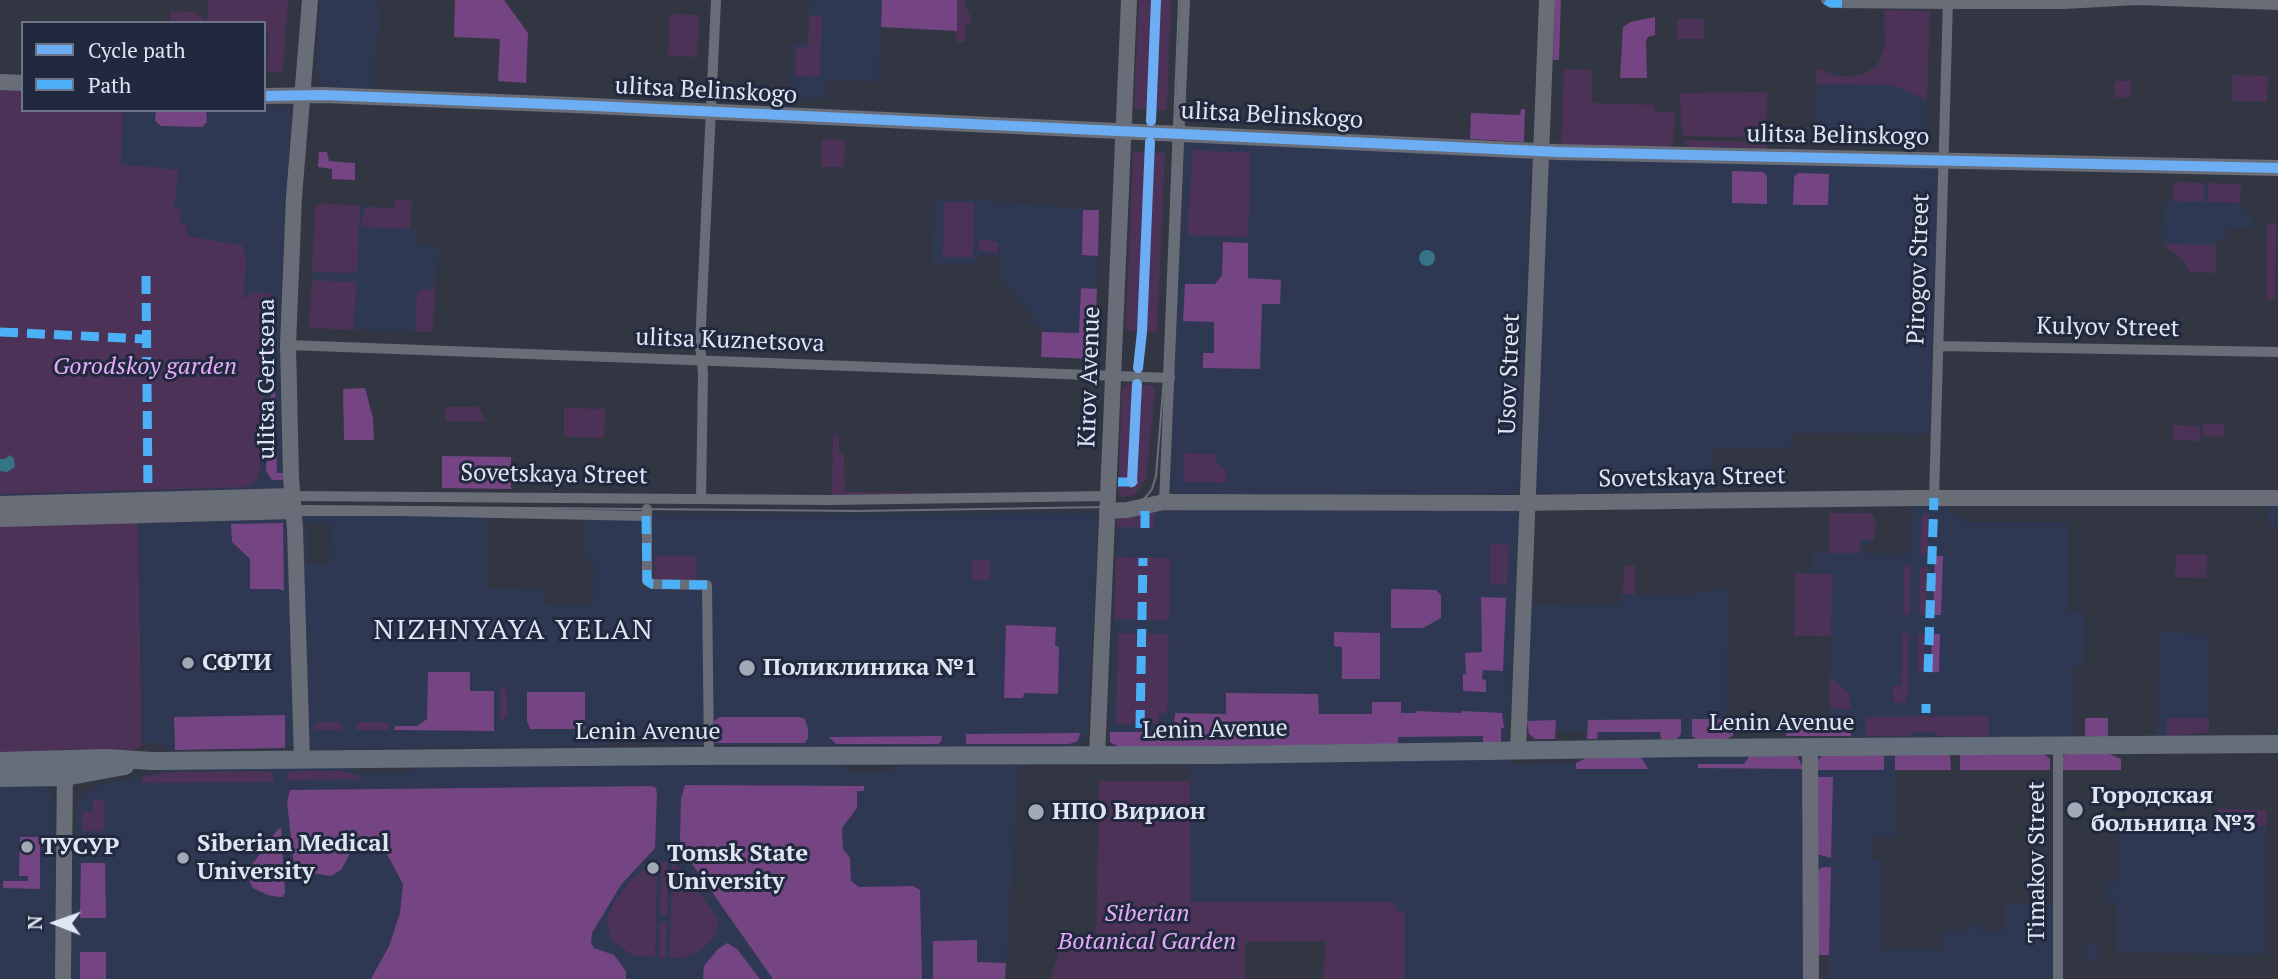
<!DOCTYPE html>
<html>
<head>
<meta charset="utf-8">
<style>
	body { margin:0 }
	#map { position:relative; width:2278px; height:979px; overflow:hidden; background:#323642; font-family:"PT Serif",serif }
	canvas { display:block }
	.legend { position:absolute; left:21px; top:21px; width:245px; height:91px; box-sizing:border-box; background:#21293e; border:2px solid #6d7487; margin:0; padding:9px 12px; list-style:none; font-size:21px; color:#e0e5f4 }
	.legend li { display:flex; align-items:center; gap:14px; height:35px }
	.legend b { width:35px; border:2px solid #6d7487 }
	.north { position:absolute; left:21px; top:888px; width:70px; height:70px; -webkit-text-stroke:5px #21293e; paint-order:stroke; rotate:271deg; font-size:19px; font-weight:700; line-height:28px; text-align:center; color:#e0e5f4 }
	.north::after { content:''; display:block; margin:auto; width:24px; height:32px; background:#e0e5f4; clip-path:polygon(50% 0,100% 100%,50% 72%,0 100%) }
</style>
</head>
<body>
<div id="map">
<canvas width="2278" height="979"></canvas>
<ul class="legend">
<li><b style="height:9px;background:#6dadf4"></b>Cycle path</li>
<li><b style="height:9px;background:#4cb0f7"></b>Path</li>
</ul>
<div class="north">N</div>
</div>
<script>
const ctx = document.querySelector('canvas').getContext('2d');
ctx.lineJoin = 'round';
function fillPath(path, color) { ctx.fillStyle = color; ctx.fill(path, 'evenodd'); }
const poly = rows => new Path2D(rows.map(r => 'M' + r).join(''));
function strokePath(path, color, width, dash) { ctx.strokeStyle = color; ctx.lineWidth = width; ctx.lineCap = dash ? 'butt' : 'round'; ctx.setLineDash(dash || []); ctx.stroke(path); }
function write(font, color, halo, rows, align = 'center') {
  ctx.font = font + ' "PT Serif",serif'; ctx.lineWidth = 6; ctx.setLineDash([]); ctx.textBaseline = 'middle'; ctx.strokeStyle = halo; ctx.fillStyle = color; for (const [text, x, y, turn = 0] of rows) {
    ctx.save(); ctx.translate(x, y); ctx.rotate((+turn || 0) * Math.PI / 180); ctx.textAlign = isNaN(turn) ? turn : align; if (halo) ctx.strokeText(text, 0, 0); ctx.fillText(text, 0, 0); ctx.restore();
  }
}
fillPath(poly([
	[319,0,376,0,376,5,381,5,380,35,376,36,374,89,330,87,323,86,319,82,319,71,316,70],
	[809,0,882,0,878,82,827,79,826,99,790,97,792,43,808,43],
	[1884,10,1930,11,1925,139,1813,137,1817,68,1846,77,1860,76,1873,69,1884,52],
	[0,88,23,110,264,110,264,104,291,107,280,324,282,490,0,499],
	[1185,141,1529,157,1531,162,1519,487,1517,491,1512,494,1182,496,1175,494,1169,488],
	[1553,159,1936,167,1938,175,1930,434,1792,433,1791,448,1713,447,1711,492,1537,493,1534,487,1549,163],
	[2174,182,2241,184,2241,206,2253,217,2254,228,2226,228,2226,240,2216,240,2216,273,2190,272,2181,258,2162,244,2163,201,2173,201],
	[934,199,978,200,1099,210,1094,359,1041,357,1042,325,1033,325,1033,316,1000,279,1000,255,980,255,971,265,932,264],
	[395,200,412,201,410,229,417,229,417,245,440,247,439,263,436,263,433,332,309,328,315,207,321,203,394,208],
	[1912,504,1949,505,1949,514,1962,514,1962,522,2068,522,2068,611,2084,612,2083,667,2073,667,2075,737,1829,737,1831,637,1794,636,1795,573,1811,573,1812,552,1829,552,1829,513,1871,513,1874,517,1876,536,1871,543,1863,546,1863,553,1911,554],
	[2268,505,2278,505,2278,526,2268,525],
	[1197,509,1516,511,1519,517,1516,649,1512,653,1507,740,1398,744,1113,745,1110,739,1110,725,1117,515],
	[1098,513,1088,730,1086,738,1077,746,663,745,652,741,610,741,601,746,318,749,309,745,300,516,488,514,488,588,543,589,543,604,593,605,594,565,585,556,585,514],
	[307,523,331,523,330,564,307,564],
	[290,518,296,743,285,748,175,750,166,749,161,743,144,743,138,521],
	[1711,589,1728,589,1726,739,1587,739,1587,732,1556,732,1555,739,1539,740,1529,734,1527,727,1530,604,1620,605,1620,595,1690,595,1691,593,1710,593],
	[2159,632,2210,634,2209,732,2183,736,2157,737],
	[1750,755,1801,760,1803,763,1804,979,1405,979,1405,911,1191,902,1190,765,1469,760,1510,760,1513,764,1576,763,1586,758],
	[1895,755,1895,837,1871,838,1871,860,1881,860,1882,949,1942,949,1942,930,1966,930,1967,925,1979,925,1979,931,2005,931,2005,904,2053,904,2053,979,1829,979,1829,955,1818,955,1817,766,1819,757],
	[651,765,835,765,852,772,891,772,905,765,1019,765,1005,979,72,979,76,810,81,796,99,785,177,769,345,768,361,773,405,773,419,767],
	[45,786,50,790,54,805,54,979,0,979,0,787],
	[2118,823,2266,826,2265,955,2115,952,2116,902,2106,901,2106,882,2117,882],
	[2085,945,2099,945,2098,959,2085,959]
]), '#2f3852');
fillPath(poly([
	[208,0,288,0,283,72,267,71,269,33,264,32,264,23,207,23],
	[957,0,965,0,964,5,970,15,970,24,966,24,965,42,956,42],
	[1139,0,1171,0,1167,110,1134,109],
	[1884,10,1930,11,1927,100,1893,85,1816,84,1817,68,1833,75,1853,77,1866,73,1878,64,1885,46],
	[171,11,193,12,204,18,204,23,170,23],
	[670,14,699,15,697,57,668,56],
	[809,16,822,16,820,77,795,76,796,47,808,47],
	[1677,19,1704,19,1704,39,1677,39],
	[1564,69,1592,70,1592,103,1654,105,1655,112,1675,112,1673,144,1670,147,1561,146],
	[2232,75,2268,76,2267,102,2232,101],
	[2115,81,2131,81,2130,98,2114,97],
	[0,88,23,89,23,110,123,110,121,164,178,170,174,209,181,209,180,224,187,225,187,236,242,245,246,261,244,298,247,299,248,293,271,293,259,478,247,487,0,494],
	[1767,92,1766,138,1682,136,1680,93],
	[822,139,845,140,844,167,821,167],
	[1683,140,1766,142,1766,148,1689,147],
	[1193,150,1251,153,1248,237,1187,235],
	[1133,152,1165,153,1157,332,1127,331,1126,324],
	[2174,182,2204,183,2204,202,2173,201],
	[2208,183,2241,184,2240,203,2208,202],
	[395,200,412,201,410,229,361,227,366,207,394,208],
	[944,202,974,203,973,257,943,257],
	[321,203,360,206,357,273,312,272,315,207],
	[2267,223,2276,223,2275,299,2266,299],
	[980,239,999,242,997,253,978,250],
	[2162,244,2216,245,2216,273,2190,272,2181,258],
	[312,280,356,282,354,330,309,328],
	[423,289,435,289,433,332,415,332,417,294],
	[1127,384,1150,385,1155,388,1155,392,1146,478,1135,494,1122,498,1118,493,1122,390],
	[445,407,479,407,486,422,445,421],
	[564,408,605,409,604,438,564,437],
	[2203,424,2224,424,2223,437,2203,436],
	[2173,425,2200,426,2200,441,2173,440],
	[833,433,839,436,839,453,844,453,845,492,964,493,834,496,832,492],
	[1184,453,1216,454,1216,462,1227,471,1226,483,1187,482,1183,478],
	[1154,512,1154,528,1116,527,1117,515],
	[1829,513,1871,513,1876,522,1874,540,1860,540,1860,553,1829,553],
	[1922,514,1929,514,1927,552,1923,556,1920,556],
	[138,521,142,746,133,751,0,756,0,525],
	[1491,544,1508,545,1507,585,1490,584],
	[2176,554,2207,555,2206,578,2175,577],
	[654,556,696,556,696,580,654,579],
	[1116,557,1171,558,1169,620,1114,619],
	[972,560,990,560,990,580,972,580],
	[1624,566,1635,566,1635,594,1623,594],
	[1904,566,1911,567,1910,615,1903,614],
	[1920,567,1927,567,1926,615,1919,615],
	[1795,573,1832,574,1831,636,1794,636],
	[1118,633,1169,634,1167,713,1159,713,1158,725,1116,724],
	[1902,633,1909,633,1907,703,1893,703,1893,686,1901,686],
	[1918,633,1925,634,1924,671,1917,671],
	[1830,678,1834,679,1849,694,1851,709,1830,709],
	[500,684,507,691,507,715,500,722],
	[1989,716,1989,737,1937,736,1937,732,1912,732,1911,736,1866,736,1866,717],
	[2167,718,2209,718,2209,732,2167,737],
	[315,722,338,722,342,726,342,730,315,730],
	[360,722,388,722,388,730,356,730,356,726],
	[267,771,272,773,275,782,142,783,142,777,171,772],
	[292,771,339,771,360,776,360,779,286,780,287,774],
	[1099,781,1190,781,1191,902,1395,902,1396,911,1405,911,1405,979,1323,979,1326,941,1246,942,1245,979,1050,979,1062,943,1096,944],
	[93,799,104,800,104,831,82,831,82,812,93,812],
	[2218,809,2267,810,2266,826,2217,825],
	[657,862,655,957,634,956,612,940,607,925,608,916,615,901,630,881,648,866],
	[661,862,668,862,667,915,660,915],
	[672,862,687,875,718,919,718,925,713,937,700,951,686,957,670,958],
	[660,922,667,922,666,958,659,957]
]), '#4d3257');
fillPath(poly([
	[455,0,504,0,528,33,526,83,498,81,500,39,454,37],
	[882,0,957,0,957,31,881,27],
	[1555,0,1561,0,1559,60,1553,60],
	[1655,17,1655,35,1648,37,1646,41,1647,78,1620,78,1623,27,1630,22],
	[1521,109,1525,109,1524,142,1470,139,1471,113,1520,115],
	[156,110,206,110,207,122,202,127,161,126,155,121],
	[319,152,327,152,329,161,355,163,355,180,332,179,332,169,318,167],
	[1732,171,1763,172,1767,176,1767,204,1732,203],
	[1798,173,1829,174,1828,205,1793,205,1794,177],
	[1083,210,1099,210,1098,256,1082,255],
	[1223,242,1248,243,1248,278,1281,280,1280,304,1262,304,1260,369,1203,368,1203,353,1214,353,1214,322,1183,321,1185,284,1215,284,1222,275],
	[1081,288,1097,289,1094,359,1041,357,1042,332,1079,333],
	[272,380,275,380,277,473,283,473,283,480,272,480,266,471],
	[365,388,373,418,374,440,344,440,343,389],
	[442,456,511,457,511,489,442,488],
	[283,523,284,591,279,589,250,589,250,559,232,542,231,524],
	[1935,556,1943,556,1941,615,1933,615],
	[1391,589,1436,590,1441,595,1441,618,1423,628,1391,628],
	[1481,597,1506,598,1503,671,1483,670,1482,679,1486,680,1486,692,1463,691,1463,674,1466,674,1465,653,1482,652],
	[1006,625,1056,627,1055,646,1059,647,1058,694,1024,693,1023,698,1004,698],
	[1334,632,1380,633,1380,679,1342,679,1342,647,1334,646],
	[1932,634,1940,634,1939,672,1931,672],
	[428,672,470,672,470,691,494,691,494,731,394,730,395,726,417,726,427,719],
	[527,692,585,692,585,729,530,729,527,721],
	[1226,693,1318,694,1319,714,1372,714,1372,702,1401,702,1401,713,1416,713,1416,711,1461,713,1462,711,1502,713,1504,728,1501,728,1501,742,1483,743,1483,736,1398,737,1398,744,1119,747,1110,742,1110,732,1174,732,1175,713,1226,714],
	[285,715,285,748,175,750,174,717],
	[720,717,799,717,805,719,808,729,808,738,805,743,716,743,714,741,714,721],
	[1786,718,1851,718,1851,736,1786,736],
	[2085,718,2108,718,2108,737,2085,736],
	[1681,719,1681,734,1677,739,1661,739,1660,732,1598,732,1597,739,1587,739,1588,720],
	[1692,719,1733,719,1733,736,1726,739,1696,739,1692,736],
	[1556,720,1555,739,1535,739,1529,734,1527,721],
	[1080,733,1078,741,1069,744,966,744,966,734],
	[942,736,941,742,938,744,836,744,829,737],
	[2042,752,2050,759,2050,770,1960,770,1960,753],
	[2107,753,2121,759,2121,770,2061,770,2063,756,2067,754],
	[1950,754,1951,770,1895,770,1895,755],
	[1750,755,1797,756,1804,769,1698,768,1698,764,1744,764],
	[1884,755,1884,770,1817,770,1818,760,1822,756],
	[1641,757,1648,769,1576,769,1576,763,1586,758],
	[1817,777,1833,777,1831,858,1817,854],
	[685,785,864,786,864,791,857,791,857,808,842,828,843,849,850,858,851,881,859,887,913,886,920,890,922,979,773,979,683,851,680,840,681,798],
	[652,786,656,788,657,795,655,848,621,885,592,933,591,943,594,948,614,955,626,971,626,979,371,979,389,946,400,913,403,884,387,854,367,840,352,850,341,870,331,876,299,871,294,865,287,802,290,790],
	[281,828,285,892,283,897,279,897,268,895,253,888,250,882,251,866,278,829],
	[20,837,40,837,40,889,3,888,3,881,28,881,28,876,19,876],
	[81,863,105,863,106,918,80,918],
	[1823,867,1831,867,1829,955,1818,955,1818,870],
	[977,940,977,962,1006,963,1005,979,933,979,933,941],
	[727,943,737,949,760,979,703,979,704,966,718,949],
	[80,952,106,952,106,979,80,979]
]), '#744483');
fillPath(poly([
	'1419 258a8 8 0 1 1 16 0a8 8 0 1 1-16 0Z',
	[10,455,14,459,15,467,7,472,0,471,0,459,5,459]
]), '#357486');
strokePath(poly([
	[1826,0,1831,3,1948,4,2064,4,2137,0,2278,5],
	[288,345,1170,378],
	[1938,346,2278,352],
	[292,496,830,500,1108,496],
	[1934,498,1948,0],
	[701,499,703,373,700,346,716,0],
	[1164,502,1185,0],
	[647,509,647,581,652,584,707,585,709,756],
	[294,511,399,511,646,516],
	[2058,745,2058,979]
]), '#696d77', 10);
strokePath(poly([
	[0,82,23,83],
	[264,96,323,95,573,105,1558,152,2278,168],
	[0,504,292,496],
	[1107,511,1127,510,1164,502,1511,503,1917,498,2278,498],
	[0,519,294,511],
	[1810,747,1811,979],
	[1518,750,1547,0],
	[1097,756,1129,0],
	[302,759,295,528,291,477,288,345,294,197,310,0],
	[63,979,65,764]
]), '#696d77', 16);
strokePath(poly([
	[0,761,106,758,152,761,689,756,1216,755,1686,748,2278,744],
	[0,778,65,777,125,766]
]), '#656f7c', 18);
strokePath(poly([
	[0,514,307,506,859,511,1108,507,1133,505,1145,498,1152,489,1156,476,1164,378,1179,0]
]), '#6b6f78', 2);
strokePath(poly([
	[1826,0,1831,3,1842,3],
	[146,276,148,492],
	[0,332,146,339],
	[1118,482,1132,482,1139,491],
	[1145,511,1145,528],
	[646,516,647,581,652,584,707,585],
	[1928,672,1934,498],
	[1926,713,1926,704],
	[1140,728,1143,558]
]), '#4cb0f7', 9, [18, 9]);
strokePath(poly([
	[264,96,323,95,573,105,1558,152,2278,168],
	[1151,121,1156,0],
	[1138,368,1142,332,1150,142],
	[1132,482,1137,384]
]), '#6dadf4', 10);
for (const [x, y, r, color] of [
	[188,663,7,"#a3a8b6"],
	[747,668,9,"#a3a8b6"],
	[2075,810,9,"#a3a8b6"],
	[1036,812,9,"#a3a8b6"],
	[27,847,7,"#a3a8b6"],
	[183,858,7,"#a3a8b6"],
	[653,868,7,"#a3a8b6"]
]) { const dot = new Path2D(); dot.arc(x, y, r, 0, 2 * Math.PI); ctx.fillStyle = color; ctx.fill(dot); strokePath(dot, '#21293e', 2.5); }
write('24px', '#e0e5f4', '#21293e', [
	["ulitsa Belinskogo",706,91,3],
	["ulitsa Belinskogo",1272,116,3],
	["ulitsa Belinskogo",1838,136,1],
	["Pirogov Street",1919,269,-88],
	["Kulyov Street",2108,328,1],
	["ulitsa Kuznetsova",730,341,2],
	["Usov Street",1510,374,-88],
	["Kirov Avenue",1090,377,-88],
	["ulitsa Gertsena",267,379,-90],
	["Sovetskaya Street",554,475,1],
	["Sovetskaya Street",1692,478,-1],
	["Lenin Avenue",1782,723],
	["Lenin Avenue",1215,730,-1],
	["Lenin Avenue",648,732],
	["Timakov Street",2037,862,-90]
]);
write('italic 24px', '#e7aaf8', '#21293e', [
	["Gorodskoy garden",145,367],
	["Siberian",1147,914],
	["Botanical Garden",1147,942]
]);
write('bold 24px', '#e0e5f4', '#21293e', [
	["СФТИ",202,663],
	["Поликлиника №1",763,668],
	["Городская",2091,796],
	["больница №3",2091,824],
	["НПО Вирион",1052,812],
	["Siberian Medical",197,844],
	["University",197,872],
	["ТУСУР",41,847],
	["Tomsk State",667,854],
	["University",667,882]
], 'left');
ctx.letterSpacing = '2px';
write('28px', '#e0e5f4', '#21293e', [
	["NIZHNYAYA YELAN",514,631]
]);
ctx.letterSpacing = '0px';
</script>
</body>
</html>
